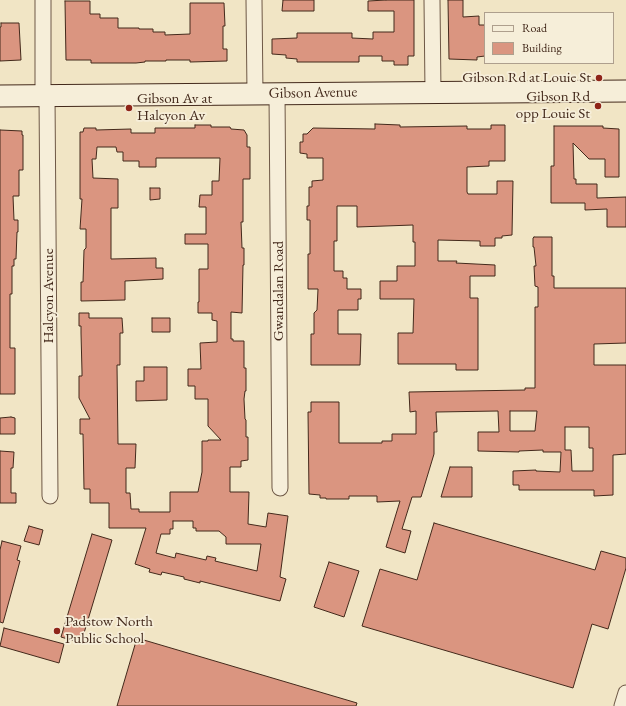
<!DOCTYPE html>
<html>
<head>
<meta charset="utf-8">
<style>
	body { margin:0 }
	#map { position:relative; width:626px; height:706px; overflow:hidden; background:#f1e5c5; font-family:"EB Garamond",serif }
	canvas { display:block }
	.legend { position:absolute; left:484px; top:12px; width:130px; height:52px; box-sizing:border-box; background:#f6eed9; border:1px solid #ae9f8d; margin:0; padding:5px 7px; list-style:none; font-size:12px; color:#43291b }
	.legend li { display:flex; align-items:center; gap:8px; height:20px }
	.legend b { width:20px; border:1px solid #ae9f8d }
</style>
</head>
<body>
<div id="map">
<canvas width="626" height="706"></canvas>
<ul class="legend">
<li><b style="height:5px;background:#f6eed9"></b>Road</li>
<li><b style="height:11px;background:#da9580"></b>Building</li>
</ul>
</div>
<script>
const ctx = document.querySelector('canvas').getContext('2d');
ctx.lineJoin = 'round';
function fillPath(path, color) { ctx.fillStyle = color; ctx.fill(path, 'evenodd'); }
const poly = rows => new Path2D(rows.map(r => 'M' + r).join(''));
function strokePath(path, color, width, dash) { ctx.strokeStyle = color; ctx.lineWidth = width; ctx.lineCap = dash ? 'butt' : 'round'; ctx.setLineDash(dash || []); ctx.stroke(path); }
function write(font, color, halo, rows, align = 'center') {
  ctx.font = font + ' "EB Garamond",serif'; ctx.lineWidth = 3.5; ctx.setLineDash([]); ctx.textBaseline = 'middle'; ctx.strokeStyle = halo; ctx.fillStyle = color; for (const [text, x, y, turn = 0] of rows) {
    ctx.save(); ctx.translate(x, y); ctx.rotate((+turn || 0) * Math.PI / 180); ctx.textAlign = isNaN(turn) ? turn : align; if (halo) ctx.strokeText(text, 0, 0); ctx.fillText(text, 0, 0); ctx.restore();
  }
}
const building = poly([
	[283,0,314,0,314,11,282,11,283,0],
	[386,0,414,0,414,56,408,56,408,65,394,65,394,61,382,61,382,56,359,56,359,62,297,62,297,59,286,58,286,55,272,54,272,39,297,38,297,33,352,33,352,38,373,39,373,32,394,32,394,11,368,11,368,1,386,0],
	[448,0,463,0,463,17,479,16,479,25,485,25,485,56,477,57,477,60,449,59,448,0],
	[65,1,90,1,90,14,100,14,100,18,118,18,118,28,139,28,139,29,153,29,153,32,165,32,165,35,190,34,190,3,224,3,225,26,223,26,223,49,227,49,227,61,190,62,190,60,166,60,166,61,145,61,145,62,136,63,91,63,91,60,66,60,65,1],
	[1,23,19,23,21,60,0,61,0,27,1,27,1,23],
	[375,124,400,125,400,127,467,126,467,129,491,129,491,125,505,125,505,161,489,161,489,166,467,167,467,192,468,194,497,194,497,181,513,181,512,235,502,236,502,238,495,238,495,246,480,246,480,241,438,240,438,261,457,261,456,263,495,265,495,276,470,276,470,298,478,298,478,370,456,370,456,364,398,364,398,333,413,333,414,299,380,299,380,281,397,281,397,266,415,266,415,242,413,242,413,225,357,227,357,206,337,206,337,241,334,241,334,271,343,271,343,278,347,278,347,289,361,289,361,299,358,299,358,310,338,310,338,334,361,334,360,365,311,365,311,334,314,334,314,313,317,310,318,289,308,289,308,254,310,254,310,220,307,220,307,206,309,206,309,187,312,187,312,181,323,180,323,158,307,158,307,154,300,153,300,142,303,142,303,134,307,134,313,128,375,129,375,124],
	[195,125,211,125,211,127,230,127,231,129,244,130,247,135,247,147,250,147,250,179,243,179,243,222,241,222,242,248,244,248,244,265,243,265,242,313,231,312,231,339,233,339,233,341,244,341,244,368,246,368,246,391,245,391,244,399,245,419,246,420,246,437,248,437,248,460,241,461,241,467,230,467,230,492,249,492,248,524,266,527,268,513,288,516,280,577,286,579,280,601,200,581,200,583,184,579,184,577,162,572,161,575,149,572,150,569,135,564,146,528,109,528,109,503,90,503,90,489,84,489,83,434,80,434,80,419,90,419,79,398,79,376,82,376,82,372,81,333,81,326,79,326,79,313,89,313,89,318,122,318,123,333,120,333,120,365,117,365,118,444,136,444,135,468,126,468,126,493,130,493,131,509,139,509,139,512,170,512,170,492,198,492,202,472,202,441,208,441,208,440,221,440,208,426,208,399,195,399,195,386,188,386,188,369,201,369,200,343,217,342,217,321,212,320,212,313,198,313,198,302,199,302,199,269,208,269,208,244,185,244,185,234,206,234,206,207,199,207,200,195,212,195,212,181,219,181,220,158,156,158,156,167,139,167,139,161,123,161,123,152,117,152,116,147,97,147,96,159,92,159,93,178,118,179,118,208,111,208,111,259,156,258,156,268,163,268,163,279,125,281,125,300,81,301,81,282,83,282,84,250,86,248,86,229,80,229,82,199,80,199,80,132,83,132,84,128,96,128,96,130,131,129,131,133,155,133,155,128,195,128,195,125],
	[173,521,193,521,193,528,196,528,196,531,219,531,226,537,226,544,261,544,257,571,215,561,216,558,207,556,206,560,176,553,175,558,156,553,161,534,170,534,170,529,173,529,173,521],
	[554,126,603,126,603,128,619,129,619,177,605,177,605,159,589,159,573,143,574,179,576,179,576,184,597,184,597,198,626,197,626,227,607,227,607,209,585,210,585,203,551,203,551,166,554,166,554,126],
	[0,130,22,131,22,135,23,135,23,170,19,170,19,196,13,196,14,220,18,220,18,232,17,232,16,259,14,259,14,266,12,266,12,294,10,294,10,348,15,348,15,394,0,394,0,130],
	[150,188,160,188,160,199,150,200,150,188],
	[534,237,552,237,552,276,554,276,554,288,626,288,626,343,594,344,594,365,626,365,626,454,613,455,613,495,594,496,594,490,519,490,519,485,513,485,513,471,536,470,536,471,560,472,561,452,543,452,543,450,519,451,519,452,478,451,478,432,499,432,498,411,436,412,437,432,434,432,434,454,421,497,412,497,402,529,411,531,405,553,386,547,400,501,377,502,377,496,349,496,349,499,326,499,326,498,320,498,320,495,309,494,308,412,311,412,311,402,339,402,339,443,382,443,382,441,392,441,392,434,416,434,416,411,410,412,409,392,525,390,525,388,535,388,535,307,538,307,538,287,535,286,534,266,536,266,534,247,533,247,533,238,534,237],
	[510,411,537,411,535,431,510,431,510,411],
	[565,427,589,427,589,448,593,448,593,471,572,471,571,450,565,450,565,427],
	[152,318,170,318,170,332,152,332,152,318],
	[144,367,167,367,167,400,136,401,136,381,144,381,144,367],
	[11,417,15,418,15,434,0,434,0,418,11,417],
	[0,451,14,452,13,468,11,468,11,493,16,493,16,503,0,503,0,451],
	[450,467,472,467,472,497,441,497,450,467],
	[434,523,595,570,601,551,626,558,626,568,608,629,592,624,573,688,362,626,380,569,417,580,434,523],
	[29,526,43,530,39,545,24,541,29,526],
	[92,534,112,540,81,643,61,637,92,534],
	[2,541,21,546,17,560,20,561,3,623,0,622,0,550,2,541],
	[329,562,359,571,344,617,314,607,329,562],
	[4,628,64,644,59,663,0,646,4,628],
	[137,638,357,703,356,706,117,706,137,638]
]);
fillPath(building, '#da9580');
strokePath(building, '#43291b', 1);
const minor = poly([
	[43,0,43,95],
	[254,0,255,94],
	[432,0,433,92],
	[277,93,280,488],
	[47,95,50,496],
	[622,706,626,693]
]);
const secondary = poly([
	[0,96,626,91]
]);
strokePath(minor, '#6e5846', 17);
strokePath(secondary, '#43291b', 23);
strokePath(minor, '#f6eed9', 15);
strokePath(secondary, '#f6eed9', 21);
for (const [x, y, r, color] of [
	[599,78,4,"#8f2418"],
	[598,106,4,"#8f2418"],
	[129,108,4,"#8f2418"],
	[57,631,4,"#8f2418"]
]) { const dot = new Path2D(); dot.arc(x, y, r, 0, 2 * Math.PI); ctx.fillStyle = color; ctx.fill(dot); strokePath(dot, '#f6eed9', 1.5); }
write('15px', '#43291b', '#f6eed9', [
	["Gibson Rd at Louie St",591,78],
	["Gibson Rd",590,97],
	["opp Louie St",590,114],
	["Gibson Av at",137,99,"left"],
	["Halcyon Av",137,116,"left"],
	["Padstow North",65,622,"left"],
	["Public School",65,639,"left"]
], 'right');
write('15px', '#43291b', '#f6eed9', [
	["Gibson Avenue",313,93,-1],
	["Gwandalan Road",279,291,-90],
	["Halcyon Avenue",49,296,-90]
]);
</script>
</body>
</html>
